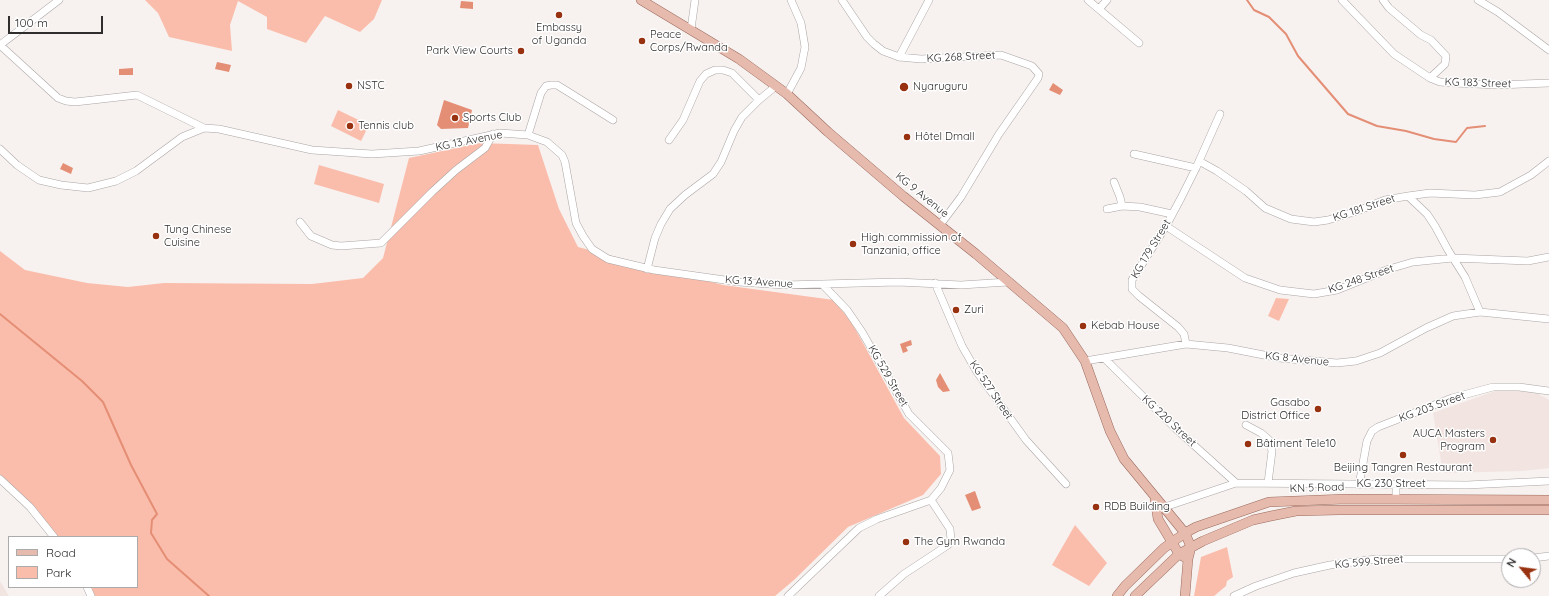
<!DOCTYPE html>
<html>
<head>
<meta charset="utf-8">
<style>
	body { margin:0 }
	#map { position:relative; width:1549px; height:596px; overflow:hidden; background:#f7f2f0; font-family:Quicksand,sans-serif }
	canvas { display:block }
	.legend { position:absolute; left:8px; top:536px; width:130px; height:52px; box-sizing:border-box; background:#fff; border:1px solid #acabab; margin:0; padding:5px 7px; list-style:none; font-size:12px; color:#302e2d }
	.legend li { display:flex; align-items:center; gap:8px; height:20px }
	.legend b { width:20px; border:1px solid #acabab }
	.north { position:absolute; left:1501px; top:548px; width:40px; height:40px; box-sizing:border-box; background:#fff; border:1px solid #acabab; border-radius:50%; rotate:299deg; font-size:11px; font-weight:700; line-height:16px; text-align:center; color:#302e2d }
	.north::after { content:''; display:block; margin:auto; width:14px; height:18px; background:#98310f; clip-path:polygon(50% 0,100% 100%,50% 72%,0 100%) }
	.scale { position:absolute; left:8px; top:16px; width:95px; height:18px; box-sizing:border-box; border:2px solid #302e2d; border-top:0; padding-left:5px; font-size:12px; line-height:14px; white-space:nowrap; color:#302e2d; -webkit-text-stroke:3px #fff; paint-order:stroke }
</style>
</head>
<body>
<div id="map">
<canvas width="1549" height="596"></canvas>
<ul class="legend">
<li><b style="height:5px;background:#e6baad"></b>Road</li>
<li><b style="height:11px;background:#fbbdab"></b>Park</li>
</ul>
<div class="north">N</div>
<div class="scale">100 m</div>
</div>
<script>
const ctx = document.querySelector('canvas').getContext('2d');
ctx.lineJoin = 'round';
function fillPath(path, color) { ctx.fillStyle = color; ctx.fill(path, 'evenodd'); }
const poly = rows => new Path2D(rows.map(r => 'M' + r).join(''));
function strokePath(path, color, width, dash) { ctx.strokeStyle = color; ctx.lineWidth = width; ctx.lineCap = dash ? 'butt' : 'round'; ctx.setLineDash(dash || []); ctx.stroke(path); }
function write(font, color, halo, rows, align = 'center') {
  ctx.font = font + ' Quicksand,sans-serif'; ctx.lineWidth = 3; ctx.setLineDash([]); ctx.textBaseline = 'middle'; ctx.strokeStyle = halo; ctx.fillStyle = color; for (const [text, x, y, turn = 0] of rows) {
    ctx.save(); ctx.translate(x, y); ctx.rotate((+turn || 0) * Math.PI / 180); ctx.textAlign = isNaN(turn) ? turn : align; if (halo) ctx.strokeText(text, 0, 0); ctx.fillText(text, 0, 0); ctx.restore();
  }
}
fillPath(poly([
	[1498,390,1535,392,1549,400,1549,468,1523,471,1443,473,1433,413],
	[0,581,9,596,0,596]
]), '#f2e4e0');
fillPath(poly([
	[145,0,382,0,374,19,360,32,325,16,306,43,267,29,267,17,238,1,230,25,232,51,169,37,158,13],
	[338,110,369,125,361,141,331,126],
	[480,143,538,145,559,209,578,247,723,285,834,300,852,323,904,418,940,456,941,474,923,495,848,527,794,580,775,596,89,596,85,587,137,587,137,537,56,537,30,505,0,476,0,251,25,270,87,283,128,287,164,283,312,284,363,278,383,258,409,158],
	[319,165,384,184,379,203,314,184],
	[1276,298,1289,299,1279,321,1268,316],
	[1075,525,1107,563,1089,586,1052,565],
	[1227,547,1233,577,1227,581,1226,586,1214,596,1194,596,1201,557]
]), '#fbbdab');
fillPath(poly([
	[461,1,473,2,473,9,460,8],
	[217,62,231,65,229,72,215,69],
	[133,68,133,75,119,75,119,69],
	[1053,83,1063,90,1060,95,1049,90],
	[444,100,472,110,468,128,441,129,437,125],
	[63,163,73,168,71,174,60,169],
	[911,340,912,345,906,347,908,351,903,353,900,344],
	[940,373,950,391,943,392,938,387,936,380],
	[975,491,981,508,972,511,965,495]
]), '#e48e75');
strokePath(poly([
	[1247,0,1254,10,1269,17,1286,34,1298,56,1348,114,1377,126,1406,131,1434,139,1456,142,1467,128,1485,126],
	[0,314,82,381,103,402,131,465,157,514,152,520,151,533,167,559,209,596]
]), '#e48e75', 2);
const minor = poly([
	[842,0,867,37,874,44,883,51,899,57,921,59,1001,55,1032,66,1039,74,1038,78,999,134,961,197,940,225],
	[1088,0,1139,43],
	[1342,0,1394,54,1430,78,1440,82,1454,83,1497,85,1549,83],
	[1383,0,1389,8,1421,35,1431,40,1446,56,1445,64,1430,78],
	[1478,0,1498,12,1549,50],
	[1100,8,1107,0],
	[691,29,695,0],
	[0,45,58,98,66,101,75,102,137,95,204,128],
	[0,45,59,0],
	[899,57,929,0],
	[787,94,801,68,805,47,801,23,791,0],
	[759,100,776,86],
	[528,135,541,93,546,86,551,85,557,85,570,93,613,120],
	[0,149,17,165,39,180,61,185,88,188,116,181,136,171,182,137,204,128,219,129,312,150,372,154,419,151,500,133,528,135,547,142,562,155,565,162,576,223,583,236,592,249,608,259,654,270,739,282,785,285,898,282,961,285,1008,282],
	[1134,154,1196,168],
	[1199,161,1217,171,1246,191,1265,208,1291,219,1314,222,1328,220,1357,211,1385,200,1408,196,1427,214,1435,226,1448,250,1465,277,1480,312],
	[1114,182,1120,197,1122,206],
	[1408,196,1430,193,1475,195,1500,192,1531,175,1549,161],
	[1107,209,1122,206,1140,207,1172,214],
	[300,222,311,236,332,245,341,246,381,243,432,192,456,170,485,148,493,134],
	[1166,226,1245,278,1280,290,1314,294,1337,290,1389,269,1413,262,1453,258,1528,261,1549,257],
	[647,269,655,238,661,224,670,209,685,195,713,174,721,162,734,131,742,117,759,100,732,73,723,70,715,70,706,74,700,81,683,120,669,140],
	[935,283,962,346,977,372,1026,440,1066,484],
	[1186,344,1184,334,1178,327,1139,296,1132,289,1132,280,1166,226,1181,198,1196,168,1220,114],
	[1104,358,1176,429,1236,483],
	[1085,361,1186,344,1228,348,1279,358,1337,363,1356,361,1380,353,1426,328,1453,316,1480,312,1549,319],
	[1246,425,1261,433,1269,440,1272,451,1268,483],
	[0,479,30,507,54,537],
	[1359,485,1367,441,1372,431,1378,427,1452,398,1493,387,1519,387,1549,391],
	[1396,499,1396,484],
	[1165,507,1236,483,1467,485,1549,481],
	[1533,558,1549,556],
	[87,587,91,596],
	[788,596,859,528,877,519,931,500,941,488,950,470,948,453,909,414,862,332,847,310,823,285],
	[879,596,904,574,948,545,951,540,950,529,931,500],
	[1234,596,1256,586,1294,573,1330,565,1376,559,1509,559]
]);
const major = poly([
	[641,0,739,59,787,94,828,132,903,196,976,254,1063,328,1085,361,1110,431,1124,459,1185,533,1191,547,1188,559,1185,596],
	[1155,499,1158,519,1179,554,1184,557],
	[1117,596,1125,586,1164,548,1185,533,1196,527,1269,502,1346,499,1549,500],
	[1135,596,1179,554,1203,541,1253,520,1271,516,1296,511,1339,510,1549,510]
]);
strokePath(minor, '#aaa5a4', 8);
strokePath(major, '#9b6b5d', 10);
strokePath(minor, '#fff', 7);
strokePath(major, '#e6baad', 9);
for (const [x, y, r, color] of [
	[559,15,4,"#98310f"],
	[642,41,4,"#98310f"],
	[521,51,4,"#98310f"],
	[349,86,4,"#98310f"],
	[904,87,5,"#98310f"],
	[455,118,4,"#98310f"],
	[350,126,4,"#98310f"],
	[907,137,4,"#98310f"],
	[156,236,4,"#98310f"],
	[853,244,4,"#98310f"],
	[956,310,4,"#98310f"],
	[1083,326,4,"#98310f"],
	[1318,409,4,"#98310f"],
	[1493,440,4,"#98310f"],
	[1248,444,4,"#98310f"],
	[1403,455,4,"#98310f"],
	[1096,507,4,"#98310f"],
	[906,542,4,"#98310f"]
]) { const dot = new Path2D(); dot.arc(x, y, r, 0, 2 * Math.PI); ctx.fillStyle = color; ctx.fill(dot); strokePath(dot, '#fff', 1.5); }
write('11px', '#302e2d', '#fff', [
	["Embassy",559,28,"center"],
	["of Uganda",559,41,"center"],
	["Peace",650,35],
	["Corps/Rwanda",650,48],
	["Park View Courts",513,51,"right"],
	["NSTC",357,86],
	["Nyaruguru",913,87],
	["Sports Club",463,118],
	["Tennis club",358,126],
	["Hôtel Dmall",915,137],
	["Tung Chinese",164,230],
	["Cuisine",164,243],
	["High commission of",861,238],
	["Tanzania, office",861,251],
	["Zuri",964,310],
	["Kebab House",1091,326],
	["Gasabo",1310,403,"right"],
	["District Office",1310,416,"right"],
	["AUCA Masters",1485,434,"right"],
	["Program",1485,447,"right"],
	["Bâtiment Tele10",1256,444],
	["Beijing Tangren Restaurant",1403,468,"center"],
	["RDB Building",1104,507],
	["The Gym Rwanda",914,542]
], 'left');
write('11px', '#302e2d', '#fff', [
	["KG 268 Street",961,57,-3],
	["KG 183 Street",1478,83,2],
	["KG 13 Avenue",469,141,-11],
	["KG 9 Avenue",922,195,39],
	["KG 181 Street",1364,208,-18],
	["KG 179 Street",1151,249,-59],
	["KG 248 Street",1361,279,-19],
	["KG 13 Avenue",759,282,4],
	["KG 8 Avenue",1297,359,6],
	["KG 529 Street",888,376,60],
	["KG 527 Street",991,390,56],
	["KG 203 Street",1432,407,-20],
	["KG 220 Street",1169,421,43],
	["KG 230 Street",1391,484],
	["KN 5 Road",1317,488,-2],
	["KG 599 Street",1369,562,-5]
]);
</script>
</body>
</html>
